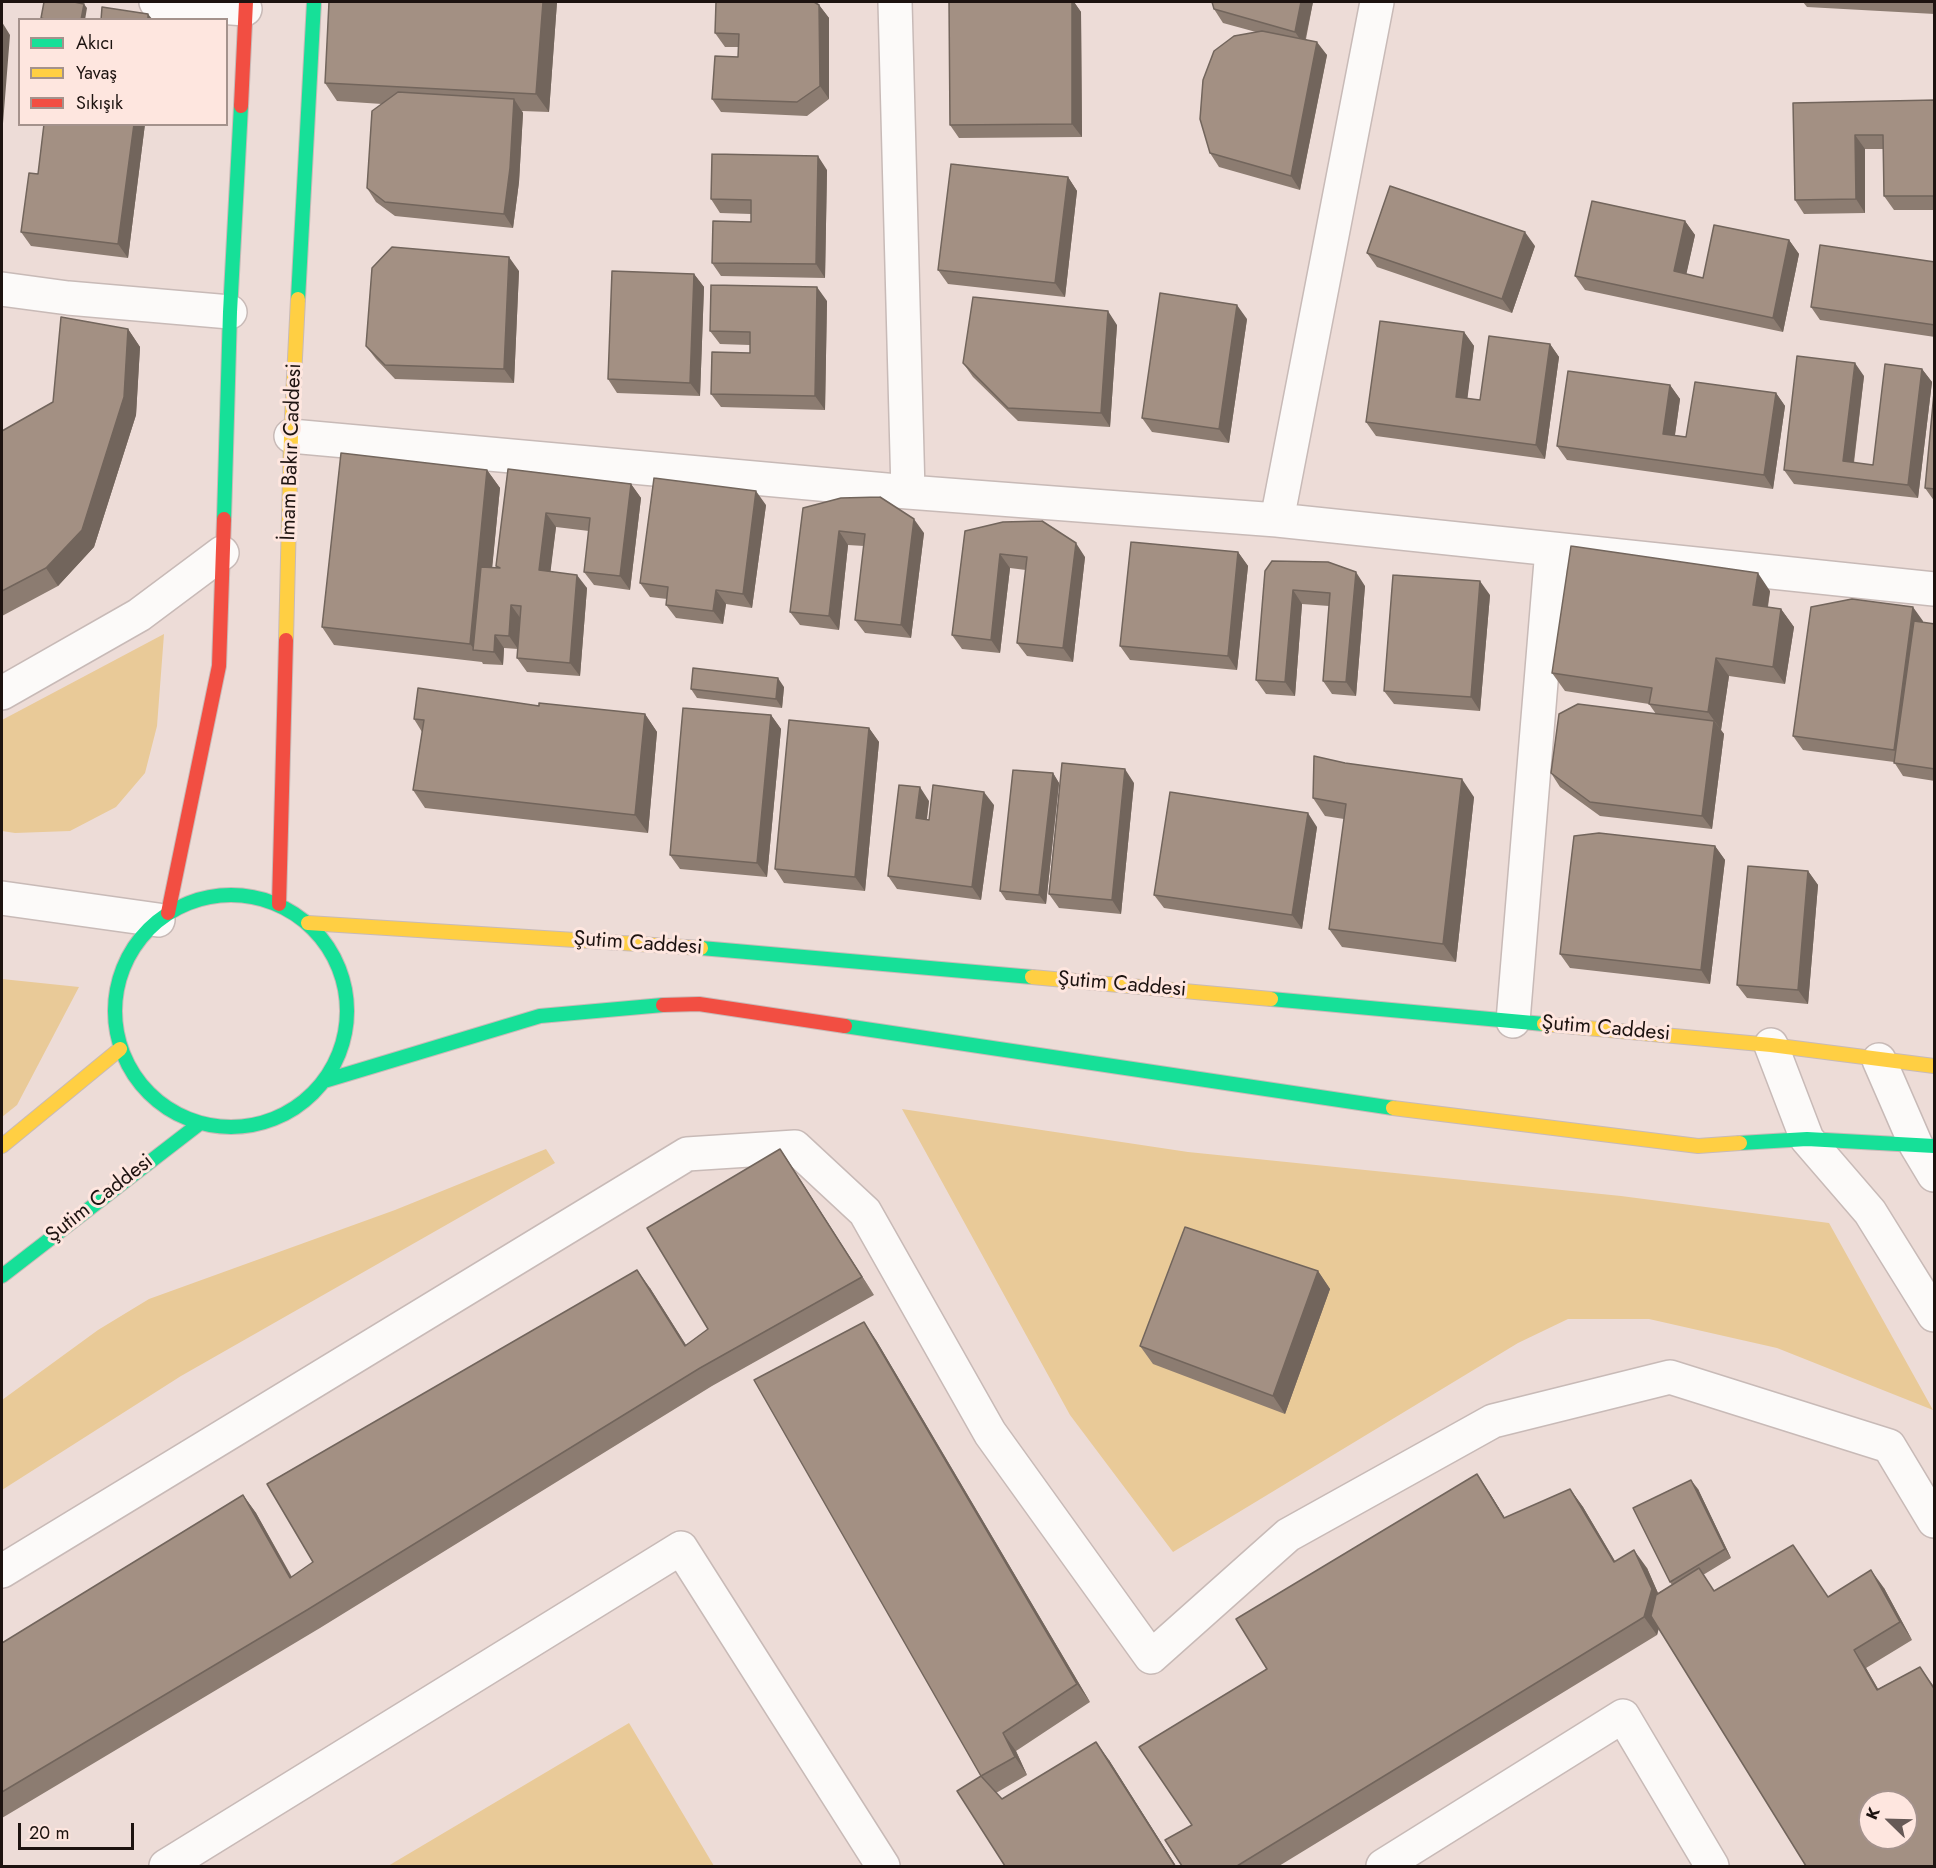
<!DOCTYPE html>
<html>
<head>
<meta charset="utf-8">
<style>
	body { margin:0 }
	#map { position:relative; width:1936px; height:1868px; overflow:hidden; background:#eddcd7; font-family:Jost,sans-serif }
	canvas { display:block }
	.frame { position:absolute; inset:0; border:3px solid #1d1310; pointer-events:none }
	.legend { position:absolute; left:18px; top:18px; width:210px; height:108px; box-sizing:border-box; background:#fee6df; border:2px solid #a4928c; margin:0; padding:8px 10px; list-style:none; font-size:18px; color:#1d1310 }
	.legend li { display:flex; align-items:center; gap:12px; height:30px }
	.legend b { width:30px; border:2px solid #a4928c }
	.north { position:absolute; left:1858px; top:1790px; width:60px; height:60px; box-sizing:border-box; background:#fee6df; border:2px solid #a4928c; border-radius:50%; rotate:293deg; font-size:16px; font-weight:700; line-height:24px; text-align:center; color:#1d1310 }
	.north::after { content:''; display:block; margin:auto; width:21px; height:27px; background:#665956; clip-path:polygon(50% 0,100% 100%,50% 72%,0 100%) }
	.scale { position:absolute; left:18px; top:1823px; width:116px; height:27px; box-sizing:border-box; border:3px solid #1d1310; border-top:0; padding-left:8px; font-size:18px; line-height:21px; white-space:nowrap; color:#1d1310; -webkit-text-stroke:4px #fee6df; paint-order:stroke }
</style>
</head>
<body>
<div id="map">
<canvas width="1936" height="1868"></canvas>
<div class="frame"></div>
<ul class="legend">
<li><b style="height:8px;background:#16e098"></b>Akıcı</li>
<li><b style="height:8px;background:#ffcf43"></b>Yavaş</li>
<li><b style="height:8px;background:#f24e42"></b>Sıkışık</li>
</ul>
<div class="north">K</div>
<div class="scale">20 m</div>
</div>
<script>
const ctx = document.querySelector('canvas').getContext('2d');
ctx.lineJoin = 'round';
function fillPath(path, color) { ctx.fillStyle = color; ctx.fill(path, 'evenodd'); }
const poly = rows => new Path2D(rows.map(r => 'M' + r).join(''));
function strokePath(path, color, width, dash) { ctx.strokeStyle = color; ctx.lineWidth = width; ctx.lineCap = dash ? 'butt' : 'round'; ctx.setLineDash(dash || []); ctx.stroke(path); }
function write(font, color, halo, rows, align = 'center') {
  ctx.font = font + ' Jost,sans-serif'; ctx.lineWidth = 6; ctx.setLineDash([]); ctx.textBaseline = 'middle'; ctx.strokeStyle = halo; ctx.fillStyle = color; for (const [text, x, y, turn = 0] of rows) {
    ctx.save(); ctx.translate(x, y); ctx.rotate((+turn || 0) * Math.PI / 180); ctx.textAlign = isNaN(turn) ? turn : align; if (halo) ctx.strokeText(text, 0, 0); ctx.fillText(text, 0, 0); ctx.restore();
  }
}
fillPath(poly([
	[164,634,157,726,145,773,116,807,70,831,15,833,2,831,2,720],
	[2,979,79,987,17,1105,2,1117],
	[902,1109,1188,1152,1621,1196,1829,1223,1933,1410,1777,1348,1649,1319,1568,1319,1518,1343,1173,1552,1070,1415],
	[546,1149,555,1163,181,1376,2,1490,2,1400,98,1330,149,1299,395,1210],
	[629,1723,714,1866,388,1866]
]), '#e9ca98');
const street = poly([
	[156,2,245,9],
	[895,2,908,492],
	[2,289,68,298,230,312],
	[291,436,908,492,1277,520,1934,589],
	[1277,520,1377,2],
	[2,693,139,615,222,553],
	[2,898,158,920],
	[1513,1021,1552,549],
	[1771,1045,1807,1139,1870,1212,1934,1315],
	[1879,1060,1916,1145,1934,1175],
	[2,1571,687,1154,795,1147,865,1212,990,1433,1151,1657,1288,1535,1493,1421,1670,1377,1889,1446,1934,1521],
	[166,1866,681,1548,883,1866],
	[1383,1866,1623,1716,1712,1866]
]);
const fast = poly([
	[298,299,314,2],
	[224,519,230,312,241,106],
	'115 1011a116 116 0 1 1 232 0a116 116 0 1 1-232 0Z',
	[701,948,1032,977],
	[1271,999,1544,1024],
	[845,1026,1393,1108],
	[324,1081,540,1016,663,1005],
	[1740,1143,1807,1139,1934,1146],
	[2,1276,199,1124]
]);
const slow = poly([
	[286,640,291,436,298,299],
	[308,923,701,948],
	[1032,977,1271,999],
	[1544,1024,1771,1045,1934,1066],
	[1393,1108,1698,1146,1740,1143],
	[2,1146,120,1049]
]);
const jam = poly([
	[241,106,246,2],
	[279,904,286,640],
	[168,913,219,666,224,519],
	[663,1005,699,1004,845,1026]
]);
strokePath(street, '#c8bab7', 36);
strokePath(fast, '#c8bab7', 16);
strokePath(slow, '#c8bab7', 16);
strokePath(jam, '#c8bab7', 16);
strokePath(street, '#fcfaf9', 33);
strokePath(fast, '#16e098', 14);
strokePath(slow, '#ffcf43', 14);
strokePath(jam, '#f24e42', 14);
fillPath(poly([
	[557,2,549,112,522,111,523,113,519,182,513,228,395,216,376,202,367,188,382,104,337,101,325,83],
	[949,2,1074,2,1081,12,1082,137,959,138,950,125],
	[1313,2,1306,39,1327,55,1300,190,1219,167,1210,153,1256,32,1223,23,1214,9],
	[1803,2,1935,2,1935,14,1807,7],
	[819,5,829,18,829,99,807,116,721,112,712,99,738,57,739,47,725,47,715,33],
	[1935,100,1935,210,1894,210,1884,196,1883,149,1865,149,1865,213,1804,214,1795,200,1793,103],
	[44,124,145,124,128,258,31,246,21,232,38,174],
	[827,170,825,278,721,276,712,263,751,222,751,214,720,213,711,199],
	[1068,177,1077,191,1065,297,948,284,938,270],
	[1685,221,1695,235,1686,274,1703,278,1789,240,1799,254,1783,332,1585,290,1575,276],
	[1535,246,1512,313,1377,267,1367,253],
	[1935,262,1935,337,1820,320,1811,307],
	[519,271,514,383,395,379,376,359,366,346],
	[694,274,704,287,700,396,617,393,608,379],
	[827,301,825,410,721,407,711,394,750,353,750,345,720,344,710,331],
	[1247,319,1229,443,1152,432,1142,418],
	[1117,325,1110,427,1018,421,973,377,963,363],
	[128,329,140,347,136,415,94,547,58,586,2,616,2,431,53,402],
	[1464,332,1474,346,1467,398,1480,400,1550,344,1559,357,1545,459,1376,436,1366,422],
	[1922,369,1932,382,1918,498,1794,484,1784,470,1864,376,1854,463,1873,465],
	[1935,382,1935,502,1925,488],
	[1670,385,1680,399,1675,435,1686,437,1776,393,1785,406,1773,489,1567,460,1557,446],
	[508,469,631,484,641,498,630,590,594,585,584,572,589,531,556,527,550,572,587,588,580,676,527,672,517,658,518,649,504,648,503,665,483,664,482,662,334,645,322,627,487,470,500,488,492,567,497,568,496,566],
	[766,505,752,608,726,604,723,624,676,618,666,605,667,599,650,597,640,583],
	[803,508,924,533,911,638,865,633,855,620,864,546,848,545,839,630,800,625,790,612],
	[965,531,1085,557,1073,662,1027,656,1017,643,1026,570,1010,568,1000,653,962,649,952,635],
	[1238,552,1248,566,1237,670,1130,660,1120,646],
	[1265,571,1365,586,1356,696,1332,694,1323,681,1329,606,1302,604,1295,696,1266,694,1256,680],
	[1770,591,1768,607,1781,609,1794,627,1785,684,1729,676,1721,730,1724,734,1712,829,1600,816,1560,787,1551,773,1656,714,1649,704,1565,691,1552,673],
	[1490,595,1480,711,1394,704,1384,691],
	[1923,621,1923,623,1935,624,1935,781,1903,776,1894,762,1803,750,1793,736],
	[784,687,782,708,697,698,691,689],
	[539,706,645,714,657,732,648,833,425,808,413,790,422,732,414,719],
	[771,715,781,729,767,877,680,869,670,855],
	[869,728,879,742,865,891,784,883,775,869],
	[1053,773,1059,783,1046,904,1006,900,1000,891],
	[1134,783,1121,914,1059,908,1049,894],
	[1474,797,1456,962,1342,947,1329,929,1344,819,1325,816,1313,798],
	[929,801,927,819,929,820,994,805,981,900,897,889,888,876],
	[1317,827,1302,929,1164,908,1154,895],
	[1715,846,1725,860,1710,984,1570,968,1560,954],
	[1808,871,1818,885,1808,1004,1747,998,1737,985],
	[780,1149,792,1167,874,1295,712,1386,320,1628,2,1818,2,1643,243,1495,256,1513,292,1577,313,1562,650,1288,686,1345,708,1329],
	[1318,1271,1330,1289,1285,1414,1153,1364,1140,1346],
	[876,1340,1090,1702,1016,1751,1027,1775,996,1793,1002,1799,1109,1760,1176,1866,1005,1866,981,1776],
	[1570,1489,1583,1507,1615,1561,1647,1568,1658,1593,1672,1585,1670,1582,1698,1489,1731,1558,1703,1575,1714,1591,1828,1597,1884,1588,1912,1640,1866,1668,1878,1689,1920,1667,1935,1688,1935,1866,1659,1628,1657,1635,1279,1866,1182,1866,1267,1669,1489,1492,1505,1518]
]), '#8c7c71');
fillPath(poly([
	[543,2,557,2,549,112,536,94],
	[1072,2,1074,2,1081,12,1082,137,1072,124],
	[1301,2,1313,2,1304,45,1295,32],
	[84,4,87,8,85,20,81,20],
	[819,5,829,18,829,99,820,86],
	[148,14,153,20,148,20],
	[2,22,10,35,2,136],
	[1317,42,1327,55,1300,190,1291,176],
	[514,99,523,113,519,182,513,228,504,214],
	[134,124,145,124,128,258,118,244],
	[1855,135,1865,149,1865,213,1856,199],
	[818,156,827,170,825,278,816,264],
	[1068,177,1077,191,1065,297,1055,283],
	[1685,221,1695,235,1684,285,1674,271],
	[1525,232,1535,246,1512,313,1502,299],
	[1789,240,1799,254,1783,332,1773,318],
	[509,257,519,271,514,383,504,369],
	[694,274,704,287,700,396,690,383],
	[817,287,827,301,825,410,815,396],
	[1237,305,1247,319,1229,443,1219,429],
	[1108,311,1117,325,1110,427,1101,413],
	[128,329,140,347,136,415,94,547,58,586,46,568],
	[1464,332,1474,346,1466,410,1456,397],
	[1550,344,1559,357,1545,459,1536,445],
	[1855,363,1864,376,1852,475,1843,461],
	[1922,369,1932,382,1918,498,1908,485],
	[1670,385,1680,399,1673,448,1663,434],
	[1776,393,1785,406,1773,489,1764,475],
	[487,470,500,488,484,651,475,650,470,644],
	[631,484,641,498,630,590,620,576],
	[756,491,766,505,752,608,743,594],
	[546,513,556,527,549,584,539,570],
	[914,519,924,533,911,638,901,625],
	[839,531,848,545,839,630,829,616],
	[1076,543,1085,557,1073,662,1063,648],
	[1238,552,1248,566,1237,670,1228,656],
	[1000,554,1010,568,1000,653,991,640],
	[1356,572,1365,586,1356,696,1346,682],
	[1758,573,1770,591,1765,622,1753,605],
	[577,575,587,588,580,676,570,663],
	[1480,581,1490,595,1480,711,1471,697],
	[716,590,726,604,723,624,713,611],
	[1293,590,1302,604,1295,696,1285,682],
	[511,605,521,619,518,649,509,636],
	[1913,607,1923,621,1904,764,1894,750],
	[1781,609,1794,627,1785,684,1773,667],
	[495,635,504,648,503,665,494,652],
	[1716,658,1729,676,1721,730,1708,712],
	[778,678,784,687,782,708,776,699],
	[645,714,657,732,648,833,635,815],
	[771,715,781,729,767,877,757,863],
	[1714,721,1724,734,1712,829,1702,816],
	[869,728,879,742,865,891,855,877],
	[1125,769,1134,783,1121,914,1112,900],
	[1053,773,1059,783,1046,904,1039,895],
	[1462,779,1474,797,1456,962,1443,944],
	[920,787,929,801,925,832,916,818],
	[984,792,994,805,981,900,972,887],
	[1308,813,1317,827,1302,929,1292,915],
	[1715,846,1725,860,1710,984,1701,970],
	[1808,871,1818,885,1808,1004,1798,990],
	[780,1149,792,1167,874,1295,862,1277],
	[637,1270,650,1288,698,1364,685,1346],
	[1318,1271,1330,1289,1285,1414,1273,1396],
	[864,1322,876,1340,1090,1702,1077,1684],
	[1477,1474,1489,1492,1516,1536,1504,1518],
	[1691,1480,1698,1489,1731,1558,1725,1549],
	[1570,1489,1583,1507,1626,1580,1614,1562],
	[243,1495,256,1513,302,1596,290,1578],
	[1634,1550,1647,1568,1664,1607,1657,1635,1644,1617],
	[1871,1570,1884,1588,1912,1640,1900,1622],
	[1854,1650,1866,1668,1889,1708,1877,1690],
	[1003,1733,1016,1751,1027,1775,1015,1757],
	[1096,1742,1109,1760,1176,1866,1175,1866]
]), '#72655c');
const building = poly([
	[44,2,74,2,84,4,81,20,48,20,41,18,44,2],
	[329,2,543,2,536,94,325,83,329,2],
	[716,2,814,2,819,5,820,86,797,102,712,99,715,56,738,57,739,34,715,33,716,2],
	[949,2,1072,2,1072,124,950,125,949,2],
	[1212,2,1301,2,1295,32,1214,9,1212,2],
	[102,7,148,14,148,20,101,20,102,7],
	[1262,31,1317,42,1291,176,1210,153,1200,119,1203,80,1214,51,1234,36,1262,31],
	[398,92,514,99,510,168,504,214,385,202,367,188,372,111,398,92],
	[1935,100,1935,196,1884,196,1883,135,1855,135,1856,199,1795,200,1793,103,1935,100],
	[44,124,134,124,118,244,21,232,29,173,38,174,44,124],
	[712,154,818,156,816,264,712,263,713,221,751,222,751,200,711,199,712,154],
	[951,164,1068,177,1055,283,938,270,951,164],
	[1390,186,1525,232,1502,299,1367,253,1390,186],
	[1592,201,1685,221,1674,271,1703,278,1714,225,1789,240,1773,318,1575,276,1592,201],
	[1820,245,1935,262,1935,325,1811,307,1820,245],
	[392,247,509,257,504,369,385,365,366,346,372,268,392,247],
	[612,271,694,274,690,383,608,379,612,271],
	[711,285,817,287,815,396,711,394,712,352,750,353,750,332,710,331,711,285],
	[1160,293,1237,305,1219,429,1142,418,1160,293],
	[973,297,1108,311,1101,413,1008,408,963,363,973,297],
	[61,317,128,329,124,397,82,530,46,568,2,591,2,431,53,402,61,317],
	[1380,321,1464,332,1456,397,1480,400,1489,336,1550,344,1536,445,1366,422,1380,321],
	[1797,356,1855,363,1843,461,1873,465,1885,364,1922,369,1908,485,1784,470,1797,356],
	[1568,371,1670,385,1663,434,1686,437,1695,382,1776,393,1764,475,1557,446,1568,371],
	[1935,382,1935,489,1925,488,1935,382],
	[341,453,487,470,470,644,322,627,341,453],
	[508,469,631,484,620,576,584,572,590,518,546,513,539,570,577,575,570,663,517,658,521,606,511,605,509,636,495,635,494,652,473,650,481,567,500,568,496,566,508,469],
	[654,478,756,491,743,594,716,590,713,611,666,605,668,587,640,583,654,478],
	[880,497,914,519,901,625,855,620,865,534,839,531,829,616,790,612,803,508,841,498,880,497],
	[1042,521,1076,543,1063,648,1017,643,1027,557,1000,554,991,640,952,635,965,531,1003,522,1042,521],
	[1131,542,1238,552,1228,656,1120,646,1131,542],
	[1571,546,1758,573,1753,605,1781,609,1773,667,1716,658,1708,712,1649,704,1652,688,1552,673,1571,546],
	[1272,561,1328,562,1356,572,1346,682,1323,681,1330,593,1293,590,1285,682,1256,680,1265,571,1272,561],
	[1393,575,1480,581,1471,697,1384,691,1393,575],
	[1852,599,1913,607,1894,750,1793,736,1811,607,1852,599],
	[1914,621,1935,624,1935,769,1894,763,1914,621],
	[693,668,778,678,776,699,691,689,693,668],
	[418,688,539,706,539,703,645,714,635,815,413,790,424,720,414,719,418,688],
	[1578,704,1714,721,1702,816,1590,802,1551,773,1559,714,1578,704],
	[683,708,771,715,757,863,670,855,683,708],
	[789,720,869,728,855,877,775,869,789,720],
	[1314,756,1345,763,1462,779,1443,944,1329,929,1346,804,1313,798,1314,756],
	[1062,763,1125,769,1112,900,1049,894,1062,763],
	[1013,770,1053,773,1039,895,1000,891,1013,770],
	[899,785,920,787,916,818,929,820,933,785,984,792,972,887,888,876,899,785],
	[1170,792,1308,813,1292,915,1154,895,1170,792],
	[1599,833,1715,846,1701,970,1560,954,1574,836,1599,833],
	[1748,866,1808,871,1798,990,1737,985,1748,866],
	[780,1149,862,1277,700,1368,307,1610,2,1792,2,1643,243,1495,290,1578,313,1562,267,1484,637,1270,685,1346,708,1329,647,1228,780,1149],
	[1185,1227,1318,1271,1273,1396,1140,1346,1185,1227],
	[864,1322,1077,1684,1003,1733,1015,1757,981,1776,754,1380,864,1322],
	[1477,1474,1504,1518,1570,1489,1614,1562,1634,1550,1652,1589,1644,1617,1237,1866,1182,1866,1165,1840,1192,1825,1139,1747,1267,1669,1236,1619,1477,1474],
	[1691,1480,1725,1549,1670,1582,1633,1508,1691,1480],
	[1793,1545,1828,1597,1871,1570,1900,1622,1854,1650,1877,1690,1920,1667,1935,1690,1935,1866,1806,1866,1651,1616,1656,1595,1699,1568,1714,1591,1793,1545],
	[1870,1802,1906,1802,1906,1838,1870,1838,1870,1802],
	[1096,1742,1175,1866,1005,1866,957,1791,981,1776,1002,1799,1096,1742]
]);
fillPath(building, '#a39083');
strokePath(building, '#72655c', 1.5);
write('21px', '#1d1310', '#fee6df', [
	["İmam Bakır Caddesi",292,452,-88],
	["Şutim Caddesi",638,944,4],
	["Şutim Caddesi",1122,985,5],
	["Şutim Caddesi",1606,1029,5],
	["Şutim Caddesi",100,1199,-38]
]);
</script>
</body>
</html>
